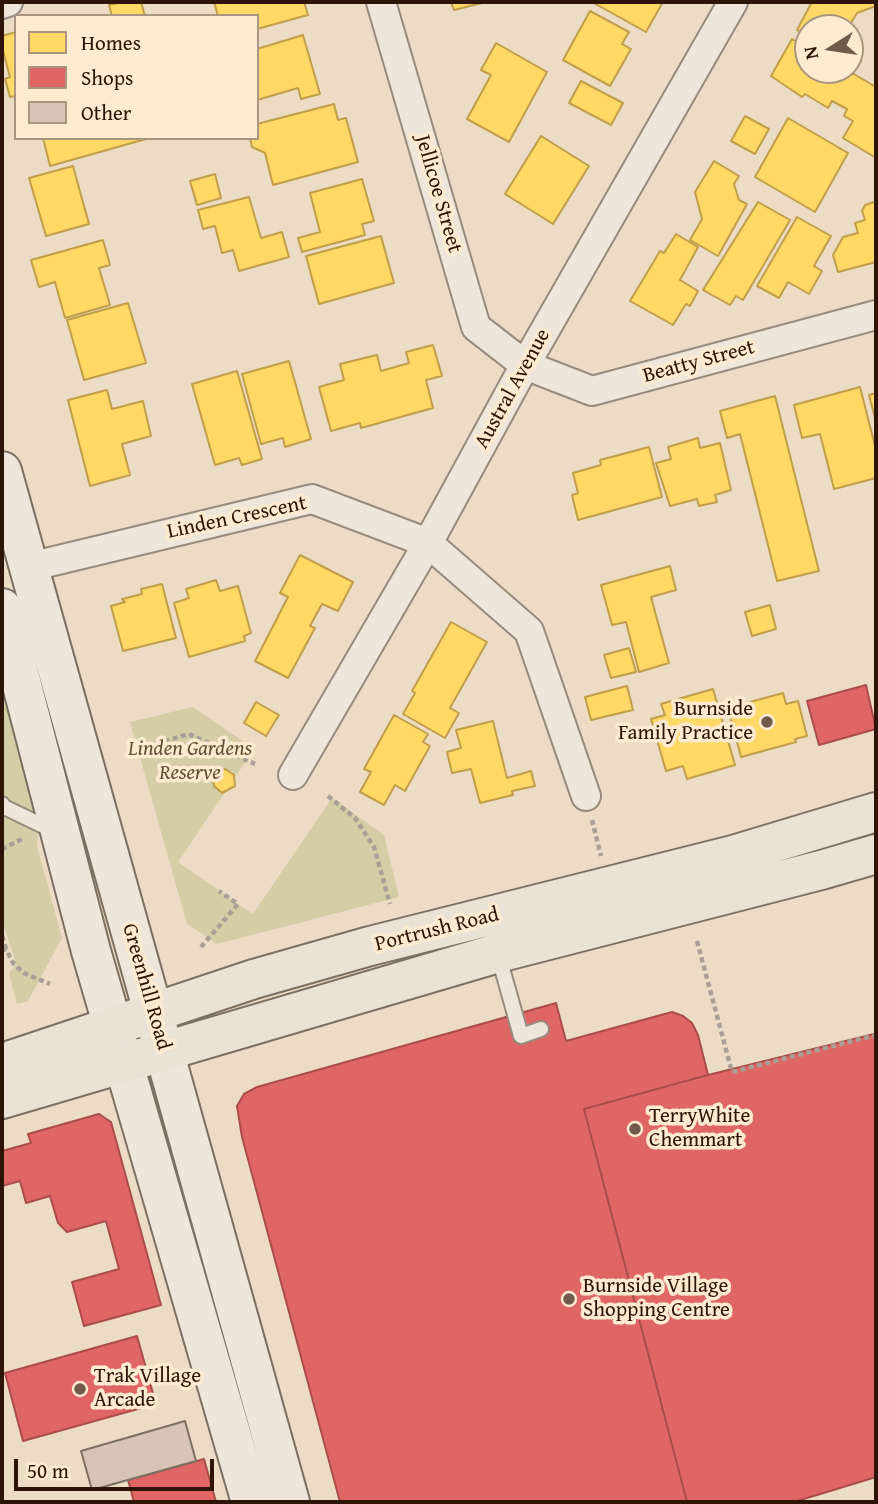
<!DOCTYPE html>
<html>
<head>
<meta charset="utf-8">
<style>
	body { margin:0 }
	#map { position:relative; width:878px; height:1504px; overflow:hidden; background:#ecdcc5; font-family:"Gentium Book Plus",serif }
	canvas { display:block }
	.frame { position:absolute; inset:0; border:4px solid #2d1407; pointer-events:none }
	.legend { position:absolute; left:14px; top:14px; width:245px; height:126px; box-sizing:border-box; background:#fcebd0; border:2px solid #a99580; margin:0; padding:9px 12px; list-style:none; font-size:21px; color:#2d1407 }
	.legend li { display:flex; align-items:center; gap:14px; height:35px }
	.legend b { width:35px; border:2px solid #a99580 }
	.north { position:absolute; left:794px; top:14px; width:70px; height:70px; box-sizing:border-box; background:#fcebd0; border:2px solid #a99580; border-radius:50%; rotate:258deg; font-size:19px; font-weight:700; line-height:28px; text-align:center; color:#2d1407 }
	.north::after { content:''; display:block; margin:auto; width:24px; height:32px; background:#705a4a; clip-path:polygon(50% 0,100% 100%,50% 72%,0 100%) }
	.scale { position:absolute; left:14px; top:1459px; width:200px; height:32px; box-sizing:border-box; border:4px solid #2d1407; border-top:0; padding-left:9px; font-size:21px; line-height:24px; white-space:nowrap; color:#2d1407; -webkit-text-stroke:5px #fcebd0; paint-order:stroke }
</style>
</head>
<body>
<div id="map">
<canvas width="878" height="1504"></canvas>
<div class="frame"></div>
<ul class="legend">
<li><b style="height:19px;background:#ffd966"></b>Homes</li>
<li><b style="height:19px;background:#e06666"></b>Shops</li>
<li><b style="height:19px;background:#d8c4b4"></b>Other</li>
</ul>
<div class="north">N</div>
<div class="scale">50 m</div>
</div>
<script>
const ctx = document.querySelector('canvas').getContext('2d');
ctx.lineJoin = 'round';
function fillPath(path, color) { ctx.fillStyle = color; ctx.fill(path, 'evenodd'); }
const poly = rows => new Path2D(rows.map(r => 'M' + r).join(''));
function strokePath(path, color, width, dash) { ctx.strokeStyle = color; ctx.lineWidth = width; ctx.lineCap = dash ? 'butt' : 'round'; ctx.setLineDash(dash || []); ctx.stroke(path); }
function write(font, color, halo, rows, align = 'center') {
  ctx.font = font + ' "Gentium Book Plus",serif'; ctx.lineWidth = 7; ctx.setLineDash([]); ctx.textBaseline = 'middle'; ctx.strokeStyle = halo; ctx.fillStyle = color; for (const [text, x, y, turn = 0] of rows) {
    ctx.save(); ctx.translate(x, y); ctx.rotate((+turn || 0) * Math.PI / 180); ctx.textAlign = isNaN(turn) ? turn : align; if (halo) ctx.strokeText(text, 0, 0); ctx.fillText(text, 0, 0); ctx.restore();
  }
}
fillPath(poly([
	[2,655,39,811,37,846,62,938,28,1001,17,1004,9,973,16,964,2,919],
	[193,707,254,749,178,862,253,914,332,798,384,835,399,897,217,944,187,924,130,722]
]), '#d4cda6');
const homes = poly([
	[122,2,141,2,145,16,112,16,109,5,122,2],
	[214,2,304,2,308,15,257,29,257,16,218,16,214,2],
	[451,2,486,2,454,10,451,2],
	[592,2,663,2,646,32,592,2],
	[812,2,876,2,876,6,857,13,848,28,808,28,808,37,797,30,812,2],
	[590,11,629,32,622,44,631,49,610,86,563,60,590,11],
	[16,32,16,96,10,97,5,79,10,77,2,47,2,36,16,32],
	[303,35,320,94,301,99,298,88,257,100,257,49,303,35],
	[792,39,808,48,808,70,847,70,876,87,876,158,843,138,853,121,844,116,847,109,832,101,828,108,805,94,802,97,771,76,792,39],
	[496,43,547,72,509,142,467,119,491,75,481,70,496,43],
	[581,81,623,103,611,125,569,103,581,81],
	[334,104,338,120,346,118,358,162,273,185,265,153,252,147,250,138,257,138,257,124,334,104],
	[745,116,769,129,755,154,731,141,745,116],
	[788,118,848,153,815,212,755,177,788,118],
	[541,136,589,166,553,224,505,194,541,136],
	[43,138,146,138,146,139,50,166,43,138],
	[714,161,739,176,734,184,739,200,747,204,718,256,690,240,702,219,695,192,714,161],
	[73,166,89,224,46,236,29,178,73,166],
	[215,174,221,198,197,205,190,181,215,174],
	[362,179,374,221,362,224,365,235,302,252,298,238,320,232,310,193,362,179],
	[249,197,261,238,282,232,289,257,239,271,233,250,222,253,215,226,203,229,198,210,249,197],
	[758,202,790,220,743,300,736,296,730,305,703,290,758,202],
	[874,202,876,203,876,262,838,272,833,255,843,237,858,233,855,223,865,220,862,211,865,205,874,202],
	[797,217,831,236,814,266,822,271,809,294,788,282,779,298,757,286,797,217],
	[676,234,698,247,680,280,698,291,690,306,686,304,673,325,630,301,660,251,664,253,676,234],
	[381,236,394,283,319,304,306,256,381,236],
	[103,240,110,265,99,268,110,305,65,318,55,282,39,287,31,260,103,240],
	[128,303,146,363,84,380,67,320,128,303],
	[433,345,442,376,426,380,433,408,361,428,360,423,331,431,319,387,344,380,340,364,377,355,381,371,409,363,406,352,433,345],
	[289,361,311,439,285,447,283,438,261,444,242,374,289,361],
	[237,371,262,459,242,465,239,458,215,465,192,384,237,371],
	[860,387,876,450,876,478,834,489,820,434,802,438,794,405,860,387],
	[107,390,112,409,143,401,151,436,122,444,130,475,90,486,68,400,107,390],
	[876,393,876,422,869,395,876,393],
	[775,396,819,571,777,581,740,434,727,438,720,411,775,396],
	[698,438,700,448,720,443,731,490,715,495,717,502,699,506,697,499,670,506,656,463,671,459,668,447,698,438],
	[649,447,662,497,578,520,572,495,578,493,573,473,601,465,600,460,649,447],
	[300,555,353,582,338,611,322,604,310,626,315,628,288,678,255,661,288,597,280,593,300,555],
	[670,566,676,590,651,597,669,663,639,672,626,622,612,625,601,585,670,566],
	[216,580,220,591,238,586,251,633,244,636,245,641,189,657,174,603,189,598,186,589,216,580],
	[162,584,176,638,123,651,111,606,125,602,122,599,142,594,141,589,162,584],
	[770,605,776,629,752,636,745,612,770,605],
	[451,622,487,642,450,708,459,713,445,738,403,714,415,693,412,691,451,622],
	[629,648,636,672,611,678,604,655,629,648],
	[627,686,633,710,591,720,585,697,627,686],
	[713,689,735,765,687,779,683,766,666,771,651,719,665,715,661,704,713,689],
	[783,693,786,704,798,701,807,736,795,739,796,742,741,757,728,708,783,693],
	[256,702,279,715,266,736,244,723,256,702],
	[394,715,428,734,423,742,430,746,405,791,395,785,384,805,360,792,371,772,364,769,394,715],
	[493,721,507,778,531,771,535,786,512,791,513,795,480,803,471,769,452,773,447,752,461,748,456,730,493,721],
	[225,769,234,775,235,786,222,793,214,786,213,775,225,769]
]);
fillPath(homes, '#ffd966');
strokePath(homes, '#c09e4a', 2);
const shops = poly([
	[866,685,876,729,819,745,807,701,866,685],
	[556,1003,566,1041,672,1012,683,1016,692,1023,698,1035,708,1075,584,1109,687,1502,340,1502,242,1137,237,1106,244,1094,257,1087,556,1003],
	[874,1034,876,1035,876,1477,794,1502,687,1502,584,1109,708,1075,874,1034],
	[99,1114,111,1122,161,1305,84,1326,72,1282,119,1269,106,1221,67,1232,58,1223,50,1196,26,1203,20,1181,2,1186,2,1151,31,1143,28,1134,99,1114],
	[137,1336,156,1404,23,1441,5,1373,137,1336],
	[204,1459,216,1502,134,1502,128,1480,204,1459]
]);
fillPath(shops, '#e06666');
strokePath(shops, '#aa4d4a', 2);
const building = poly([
	[185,1421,196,1461,92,1490,81,1451,185,1421]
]);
fillPath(building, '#d8c4b4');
strokePath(building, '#7c7063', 2);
const service = poly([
	[2,804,4,807,56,832],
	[498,954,521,1036,541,1029]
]);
const minor = poly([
	[381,2,476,327,525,365,592,391,876,315],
	[2,4,8,2],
	[29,567,312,499,428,543,529,631,586,796],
	[293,775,428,543,525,365,733,2]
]);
const secondary = poly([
	[2,471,290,1502],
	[2,608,91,951,251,1502]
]);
const trunk = poly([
	[2,1063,254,979,370,946,733,855,876,812],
	[2,1099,498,953,821,870,876,854]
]);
strokePath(service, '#978b7d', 18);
strokePath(minor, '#978b7d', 32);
strokePath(secondary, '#7c7063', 42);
strokePath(trunk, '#7c7063', 42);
strokePath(poly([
	[132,751,189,734,255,764],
	[328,796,355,818,374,847,390,904],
	[592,820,601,856],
	[2,849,24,838],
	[2,936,6,949],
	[697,941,732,1072,876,1035],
	[201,947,238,904,219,891],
	[2,950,6,949,13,963,24,973,50,984]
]), '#a8a095', 4.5, [5, 3.5]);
strokePath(service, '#eee6da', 14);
strokePath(minor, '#eee6da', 28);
strokePath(secondary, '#eee6da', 38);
strokePath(trunk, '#eae2d5', 38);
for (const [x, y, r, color] of [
	[767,722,7,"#705a4a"],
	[635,1129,7,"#705a4a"],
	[569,1299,7,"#705a4a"],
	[80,1389,7,"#705a4a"]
]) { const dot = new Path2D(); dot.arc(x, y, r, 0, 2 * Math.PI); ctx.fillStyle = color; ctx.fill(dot); strokePath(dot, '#fcebd0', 2.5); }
write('21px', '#2d1407', '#fcebd0', [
	["Jellicoe Street",438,194,74],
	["Beatty Street",699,362,-15],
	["Austral Avenue",513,389,-61],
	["Linden Crescent",237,518,-12],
	["Portrush Road",437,930,-14],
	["Greenhill Road",146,987,74]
]);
write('21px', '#2d1407', '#fcebd0', [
	["Burnside",753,710,"right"],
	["Family Practice",753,734,"right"],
	["TerryWhite",649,1117],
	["Chemmart",649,1141],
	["Burnside Village",583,1287],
	["Shopping Centre",583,1311],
	["Trak Village",94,1377],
	["Arcade",94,1401]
], 'left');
write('italic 21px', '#615136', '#fcebd0', [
	["Linden Gardens",190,750],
	["Reserve",190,774]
]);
</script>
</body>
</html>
